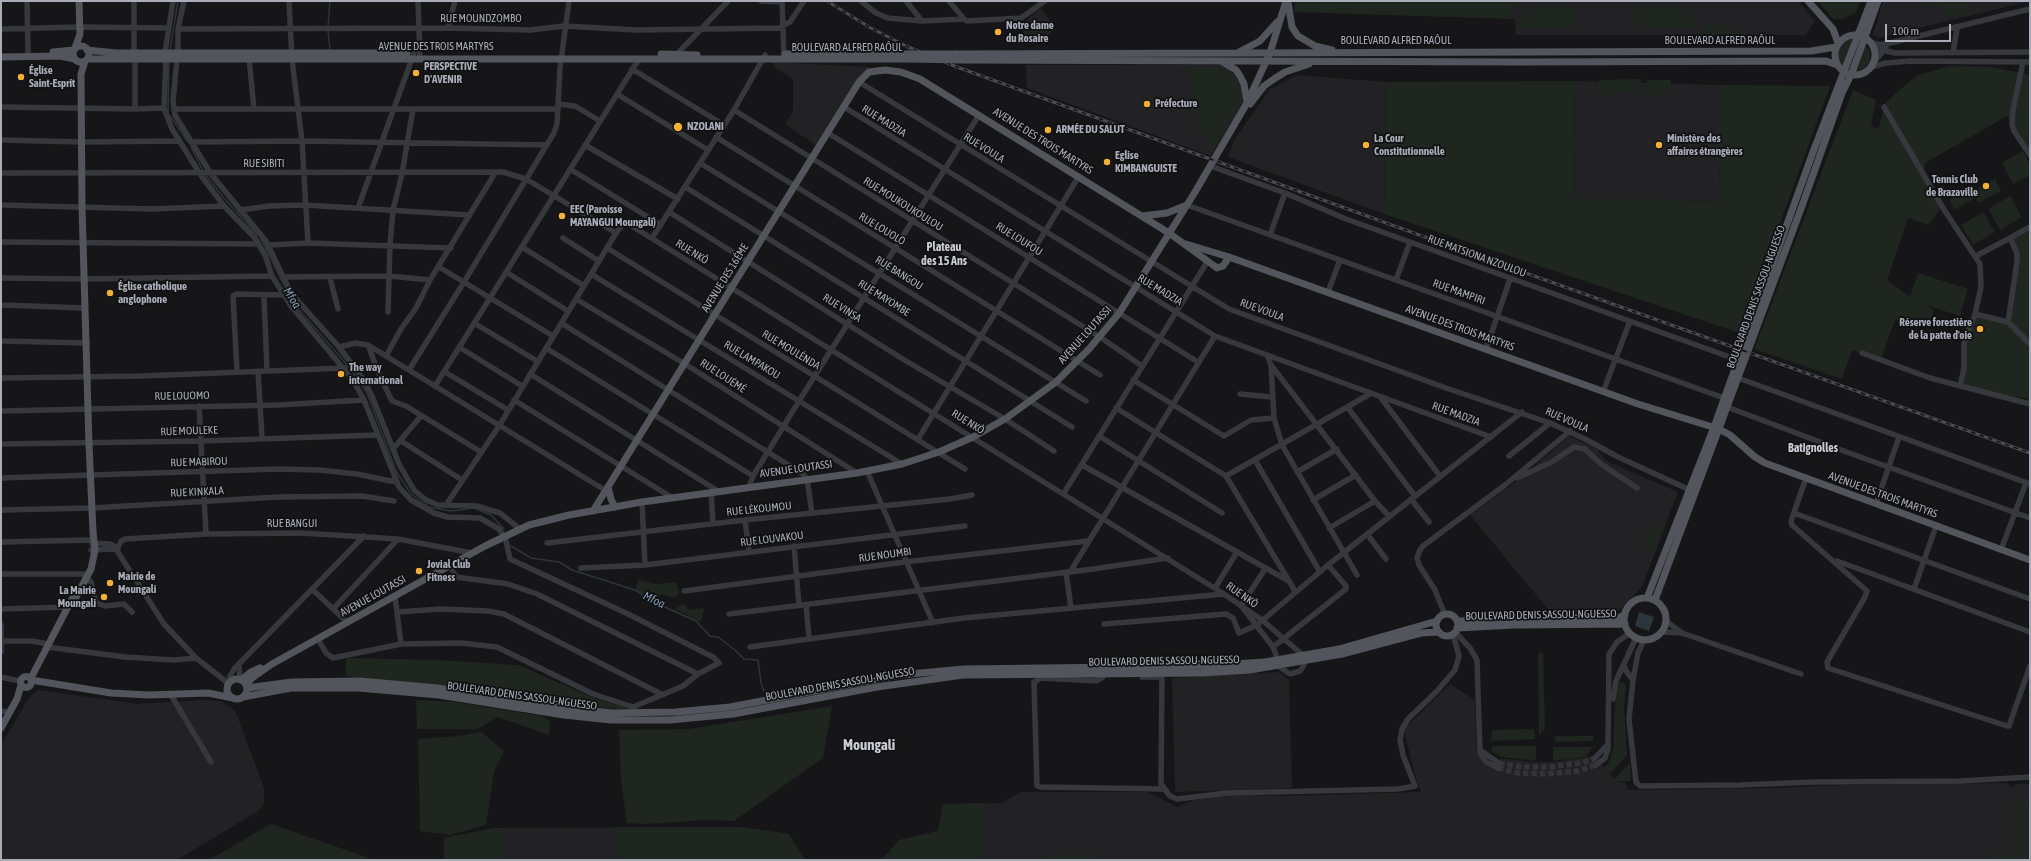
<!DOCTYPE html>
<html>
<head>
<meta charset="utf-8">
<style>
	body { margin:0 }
	#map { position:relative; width:2031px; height:861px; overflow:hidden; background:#161618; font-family:"Asap Condensed",sans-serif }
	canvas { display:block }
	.frame { position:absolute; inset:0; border:2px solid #a8adb8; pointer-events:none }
	.scale { position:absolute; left:1885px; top:24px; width:66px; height:18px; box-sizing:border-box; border:2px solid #a8adb8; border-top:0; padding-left:5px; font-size:12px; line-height:14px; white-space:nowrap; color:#a8adb8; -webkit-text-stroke:3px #111113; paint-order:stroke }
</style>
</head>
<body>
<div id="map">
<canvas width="2031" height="861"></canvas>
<div class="frame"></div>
<div class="scale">100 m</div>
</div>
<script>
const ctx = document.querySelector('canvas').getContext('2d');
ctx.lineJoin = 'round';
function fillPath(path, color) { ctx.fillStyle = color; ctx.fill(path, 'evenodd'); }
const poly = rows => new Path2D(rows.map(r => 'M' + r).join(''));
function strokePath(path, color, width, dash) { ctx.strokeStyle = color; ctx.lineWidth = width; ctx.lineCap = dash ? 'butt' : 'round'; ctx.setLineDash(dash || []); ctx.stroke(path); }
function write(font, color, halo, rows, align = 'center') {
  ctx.font = font + ' "Asap Condensed",sans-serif'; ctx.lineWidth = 3.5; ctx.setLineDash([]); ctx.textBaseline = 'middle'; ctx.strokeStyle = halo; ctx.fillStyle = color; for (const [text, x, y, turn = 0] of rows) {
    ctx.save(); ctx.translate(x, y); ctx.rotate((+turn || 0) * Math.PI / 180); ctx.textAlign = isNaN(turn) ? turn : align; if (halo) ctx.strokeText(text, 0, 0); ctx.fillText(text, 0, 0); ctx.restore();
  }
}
fillPath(poly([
	[1514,1,1798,1,1815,21,1806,35,1516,35],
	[1883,1,2030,1,1878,38,1873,35],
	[1041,8,1056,29,1039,42,1022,44,1024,22],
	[773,62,870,67,862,76,817,146,785,124,793,111,793,79,773,66],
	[1026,65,1222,65,1234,74,1242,86,1243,104,1211,156,1027,88],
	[1297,75,1386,82,1384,214,1228,157,1234,140,1270,89],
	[1575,81,1718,85,1720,201,1573,198],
	[1569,436,1597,449,1606,461,1678,492,1642,587,1614,615,1551,613,1470,515,1517,481],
	[1278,672,1289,680,1292,788,1175,792,1172,678],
	[1450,684,1475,700,1476,746,1479,755,1486,765,1495,770,1498,769,1500,758,1529,762,1553,762,1594,756,1597,768,1603,765,1616,782,1626,783,1627,790,1775,788,1844,785,2008,783,2009,787,2015,786,2015,784,2030,784,2030,860,878,860,885,856,899,840,938,831,943,804,1002,803,1020,792,1148,792,1177,807,1195,800,1229,795,1286,796,1421,792,1414,772,1404,729],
	[38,690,137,704,203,700,221,701,235,710,264,788,264,804,258,811,177,860,1,860,1,745,29,698],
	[742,827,789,834,805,860,444,860,444,838,494,828]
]), '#222225');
fillPath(poly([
	[1296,1,1514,1,1515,19,1294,12],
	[1818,1,1860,1,1856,12,1843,19,1833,19],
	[1928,1,1967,1,1969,8,1959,15,1949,16],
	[1538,7,1572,7,1575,10,1574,28,1517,28,1526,15],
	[1638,7,1684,7,1693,14,1694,28,1635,27,1635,10],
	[1713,24,1718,24,1744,34,1701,34,1701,31,1704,27],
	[1852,39,1843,68,1837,59,1838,50,1843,42],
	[1865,44,1870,51,1870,62,1862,71,1855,72],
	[1949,66,1991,67,2030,75,2030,154,2007,116,1925,163,1924,174,1943,205,1928,225,1908,218,1887,280,1910,297,1918,273,1968,289,1960,316,1926,305,1934,310,1930,323,1895,320,1880,361,1852,350,1842,379,1754,349,1853,90,1876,100,1871,126,1878,129,1886,102,1916,76],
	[1188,67,1226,69,1234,79,1240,91,1238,107,1214,148,1198,127],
	[1641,79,1641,93,1599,94,1597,92,1599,80],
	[1647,80,1671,80,1671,94,1646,94],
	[1575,81,1573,198,1720,201,1718,85,1830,86,1740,333,1384,214,1386,82],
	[2023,151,2030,165,2030,175,2013,184,2002,163],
	[1995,179,2001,191,1978,203,1972,191],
	[1969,188,1975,198,1954,210,1949,200],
	[2010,196,2022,217,2000,230,1988,209],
	[1983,212,1995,232,1973,245,1961,225],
	[2030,227,2030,399,1970,389,1960,386,1963,351,1975,314,2007,322,2017,263,2010,238],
	[1650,524,1662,529,1654,550,1642,546],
	[638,580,657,584,676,582,679,593,674,598,663,594,653,600,636,590],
	[684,603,688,610,704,608,701,622,675,609],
	[1542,652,1543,654,1545,728,1539,736,1538,653],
	[346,658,437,660,518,665,594,698,635,710,576,706,565,698,550,703,346,676],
	[1623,682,1626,684,1624,706,1627,755,1610,774,1605,767,1608,764,1613,750,1616,689,1617,683],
	[416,700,454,702,542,716,550,721,549,735,498,717,477,729,417,729],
	[832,706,823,758,734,821,706,820,646,824,627,823,621,781,619,730,689,729],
	[1534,729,1535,739,1491,741,1492,730],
	[481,732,504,751,494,772,486,825,450,835,420,831,418,739,459,736],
	[1555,736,1593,736,1593,741,1555,742],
	[1492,746,1536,746,1536,761,1502,757,1491,751],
	[1592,747,1586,757,1553,761,1553,747],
	[1630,763,1631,775,1630,781,1616,782,1614,779],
	[984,803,983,860,878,860,885,856,899,840,938,831,943,804],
	[2013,803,2024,803,2025,849,2022,850,2015,850,2012,847],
	[271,824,369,858,369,860,209,860],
	[615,827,742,827,789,834,805,860,618,860,617,836,615,836],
	[494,828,505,828,504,860,444,860,444,838],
	[2024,853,2024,860,1988,860,1988,855],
	[1097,855,1099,860,1040,860,1043,856]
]), '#1e261f');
fillPath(poly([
	[1639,612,1654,617,1649,631,1635,626]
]), '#2c353c');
strokePath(poly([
	[328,27,330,1],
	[328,31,330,49],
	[170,51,178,1],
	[168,113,169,60],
	[170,116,188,142],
	[191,147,203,171],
	[205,174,224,198,257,235],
	[260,237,293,303,349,367,367,393,396,471,411,494,429,507,451,511,474,508,491,515,504,529],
	[511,546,531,558,559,562,572,570,635,590,656,603,696,621,710,636,718,637,735,650,744,659,758,660,761,683,764,691]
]), '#2c353c', 1.5);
strokePath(poly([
	[1499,763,1523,767,1549,767,1580,763,1594,759],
	[1498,768,1518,773,1545,774,1578,771,1596,765]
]), '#333438', 5.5, [5.5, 3]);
strokePath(poly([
	[27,1,28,52],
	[134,1,134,53],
	[289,1,292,59,302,141,308,243],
	[418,1,420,58],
	[761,1,782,2],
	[782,1,784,57],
	[861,1,876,13,888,18,922,21,964,19],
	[906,1,922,21],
	[949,1,964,19,967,21,1021,18,1045,1],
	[782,26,790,22,804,1],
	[448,28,455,1],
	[1,29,79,27,168,28],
	[178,29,448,28,530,30,564,26,636,30,782,28],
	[1870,42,1880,45,1894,42,2030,9],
	[1874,48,1895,53,2030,52],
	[165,53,173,1],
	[178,53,178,29,184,1],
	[1953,53,1957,28],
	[677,54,728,1],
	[135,58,135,109],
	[249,58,254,109],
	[166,59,164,108,172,129,200,174,224,206,255,238,265,255,272,276,291,306,353,380,364,400,399,487,411,500,434,513,447,517,480,518,499,529,504,537],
	[177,59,173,101,175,115,211,174,266,241,291,293,339,347,363,379,372,396,399,464,414,490,426,500,438,505,477,506,500,513,520,529],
	[1874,62,1886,48],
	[2023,62,2013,110,2012,124,2014,131,2030,155],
	[1871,67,1886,63,1911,61,2030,62],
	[632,69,724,125],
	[859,82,1229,309,1446,388,1550,423,1585,439,1618,457,1690,490],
	[617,94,708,150],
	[558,104,575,106,600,121],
	[1,107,135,109,164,108],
	[844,107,1215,336,1491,437],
	[1884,107,1943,208,1980,264,1981,287,1975,314,1964,343,1964,368,1960,386],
	[174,109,558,109],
	[734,110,1100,337,1142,366],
	[828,133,1198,362],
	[716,137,1100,375],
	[1,140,81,142,180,141],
	[191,142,302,141,547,145],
	[585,145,678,199],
	[700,163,1086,401],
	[1210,166,1285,193,1346,219,1738,360],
	[570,169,661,225],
	[1,173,503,172,526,179,616,233],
	[685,187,1072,427],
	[1,205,152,209,224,206],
	[1187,205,1724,398],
	[358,208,414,53],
	[240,210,269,206,305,205,469,215],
	[669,212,901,358,1005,419,1054,451],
	[1270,235,1285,193],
	[563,238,599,261],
	[652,238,734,110,765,55],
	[2010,238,2030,227],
	[1,242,258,244],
	[269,245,308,243,451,248],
	[522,247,584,286],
	[607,248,965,469],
	[1976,256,2010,238,2017,253,2017,262,2008,322],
	[439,267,553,336],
	[506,272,568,311],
	[591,274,902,464],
	[282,277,389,276,430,280],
	[1,278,84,279,272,276],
	[330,278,338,309],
	[1396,280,1410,242],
	[1328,292,1340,260],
	[264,296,267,371],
	[576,299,685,364,857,473],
	[1,305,85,308],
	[388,312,390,245,393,210,402,174,413,109],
	[1975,314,2008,322,2030,344],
	[474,323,537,361],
	[561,323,803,474,807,479,812,513],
	[1,341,87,343],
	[368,345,379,374,392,401,406,406,481,452],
	[339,347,355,343,368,345,608,492],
	[459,347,522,386],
	[546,348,753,476],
	[1486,349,1510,279],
	[1862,353,1930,378,2030,404],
	[386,356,401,329,416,308,430,280,495,173],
	[1268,357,1271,365,1274,418,1282,445,1357,575],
	[1271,365,1375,501,1389,516],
	[409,370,464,282,554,133,557,124,560,68,569,1],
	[237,371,233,296,237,294,283,295],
	[258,371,262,438],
	[445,372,508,410],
	[530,374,718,491],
	[1,378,142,376,345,368],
	[1738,378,2030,484],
	[1133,380,1224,436,1251,420,1274,418],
	[435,386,639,59],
	[1603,392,1630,321],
	[1240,394,1272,397],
	[1381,398,1440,476],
	[514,400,671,497],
	[199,406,206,534],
	[1727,407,1852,454,2030,518],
	[1116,408,1226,476,1295,591],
	[1348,408,1415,496],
	[1,411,278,405,364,400],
	[1099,436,1222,513],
	[918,439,1079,176],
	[401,441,462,480],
	[1,444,201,441,377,435],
	[393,449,421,416],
	[1509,456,1550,423],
	[1255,460,1320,572],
	[1082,465,1287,580],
	[867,471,933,623],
	[1297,472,1337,449],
	[1226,476,1370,394],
	[1,478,277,469,320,470,357,474,396,482],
	[1517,478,1552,462,1574,447,1585,449,1601,464,1637,488],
	[1806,478,1791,521,1792,525,1867,591,1865,597,1827,662,1828,668,2007,726,2009,726,2030,666],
	[749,487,753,476,799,401,979,115],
	[711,492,713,524],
	[1064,493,1207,262],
	[1411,499,1429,522],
	[1313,500,1356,475],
	[642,502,645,565],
	[1876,504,1899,437],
	[446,505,499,426,616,233,623,224,627,223,1224,594,1262,620,1304,656,1304,665,1300,671,1290,674,1281,668,1273,647,1243,608],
	[1,510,92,508,278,497,362,496,394,501],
	[1794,513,2030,599],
	[745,520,749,551],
	[1329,528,1375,501],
	[1367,534,1386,559],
	[1,542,91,540],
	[92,543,110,544,114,546,164,624,196,658,228,683],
	[547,543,745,520,950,499,972,495],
	[794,546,799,605],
	[91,550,116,549],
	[117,550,121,541,125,539,206,534,301,533,398,539,472,553],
	[2001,550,2026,483],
	[1837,561,2030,632],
	[450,566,456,577,508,584,537,594,698,674],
	[581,568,645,565,965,526],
	[1066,572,1071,608],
	[1070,572,1215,336],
	[1,574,84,574],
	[87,578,91,582,96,603,105,606,124,604,132,612],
	[1215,588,1237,552],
	[1914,589,1936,526],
	[313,590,348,623],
	[684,591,905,562,1088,541],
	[395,597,401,644],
	[806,605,809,638],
	[1241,606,1265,569],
	[334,608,398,539],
	[1,609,69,607],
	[398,612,441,609,488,611,504,614,663,695],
	[729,614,1093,569,1168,558],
	[1445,615,1435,590,1419,565,1417,558,1420,550,1423,546,1505,485,1570,431],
	[1666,621,1682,633],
	[1104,624,1226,614,1233,618,1239,633,1257,625,1328,565,1522,412],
	[1,625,1,652],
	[1455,632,1470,648,1477,660,1480,753,1486,762,1498,768],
	[1661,632,1682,633,1801,674],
	[318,639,326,653,333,658,401,644,461,643,497,647,593,694,633,707,683,686,698,674,719,663,713,657,628,614,510,559,505,536],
	[1644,640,1638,653,1633,680,1629,719,1636,782,1640,786,1739,785,1815,782,1961,781,2030,777],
	[1,641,32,641,48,644],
	[47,647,125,657,174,660,196,658],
	[750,647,964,618,1224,594],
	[1273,647,1346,589,1346,586,1328,565],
	[239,665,240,679],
	[1624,665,1626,671,1633,680],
	[1162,673,1161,784,1170,796,1177,799,1227,793,1398,789,1415,786,1403,755,1400,740,1402,729,1408,719,1437,691,1455,670,1459,656,1453,634],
	[1103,674,1103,677,1096,681,1041,678,1034,682,1037,786,1040,787,1164,789],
	[1,677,20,681],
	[1142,677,1162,677],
	[230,681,230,676,234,669,364,536],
	[171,695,211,762],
	[1613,699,1616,681,1636,638],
	[1,711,10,712],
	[1480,750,1499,763],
	[1594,759,1607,745],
	[1596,765,1605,758,1608,749,1609,654,1617,642,1630,633]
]), '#37383d', 5.5);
strokePath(poly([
	[1808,1,1833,29,1838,43],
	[1288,2,1292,27,1298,36,1315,46,1332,50],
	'1835 55a20 20 0 1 1 40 0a20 20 0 1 1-40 0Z',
	'73 54a8 8 0 1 1 16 0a8 8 0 1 1-16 0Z',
	[75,48,80,34,79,1],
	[87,50,116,53,407,53],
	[53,52,74,50],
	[1239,52,1260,41,1277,22],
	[661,54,697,55],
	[785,54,908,54],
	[956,54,1811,51,1836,47],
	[1,57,60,56,75,59],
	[88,59,911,59],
	[965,60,1517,62,1826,61,1837,65],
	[1221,61,1236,70,1240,76,1244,84,1247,102],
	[1250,104,1264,86,1274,79,1285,72,1309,64],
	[1142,216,1167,213,1187,205],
	[1186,244,1229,257,1638,404,1719,429,1730,435,1755,457,1765,463,2030,560],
	[608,487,611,499,615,507],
	[593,511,859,82,869,72,885,70,901,72,920,79,1169,233,1213,265,1217,268,1223,266,1229,257],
	[1647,598,1714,427,1813,152,1871,1],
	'1624 619a21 21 0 1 1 42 0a21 21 0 1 1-42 0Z',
	[1655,600,1802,206,1842,93,1851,75,1878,1],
	[71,602,75,599,91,569,95,550,93,532,89,444,82,207,81,74,85,61],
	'1436 625a11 11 0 1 1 22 0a11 11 0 1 1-22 0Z',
	[1457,621,1614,619,1625,615],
	[1457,628,1515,625,1625,624],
	'20.5 682a5.5 5.5 0 1 1 11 0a5.5 5.5 0 1 1-11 0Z',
	[31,678,72,599],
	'227 689a10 10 0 1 1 20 0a10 10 0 1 1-20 0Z',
	[31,680,111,693,149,695,208,693,233,698],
	[241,680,251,672,260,668],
	[246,685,252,678,272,664,485,546,529,525,569,515,642,502,857,473,902,464,939,452,973,437,1005,419,1056,382,1089,349,1120,312,1195,192,1247,103,1270,53,1286,1],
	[247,688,292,682,360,681,437,688,546,706,612,713,676,712,730,707,899,675,964,669,1201,666,1265,662,1339,649,1437,621],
	[243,697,291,688,358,688,439,695,564,715,611,720,670,720,733,714,877,687,963,675,1202,673,1250,670,1342,654,1421,633,1439,632],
	[1,728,17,699,21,685]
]), '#53555c', 7);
const rail = poly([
	[827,1,869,27,906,46,957,67,1411,232,2030,453]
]);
strokePath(rail, '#4a4c52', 3);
strokePath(rail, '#111113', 1.5, [4.5]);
strokePath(poly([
	[908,54,956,54],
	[911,59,965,60]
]), '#53555c', 7);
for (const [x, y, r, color] of [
	[998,32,4,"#f2b134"],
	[416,73,4,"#f2b134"],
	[21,77,4,"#f2b134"],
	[1147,104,4,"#f2b134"],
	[678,127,5,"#f2b134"],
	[1048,130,4,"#f2b134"],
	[1366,145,4,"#f2b134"],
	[1659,145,4,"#f2b134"],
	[1107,162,4,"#f2b134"],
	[1986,186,4,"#f2b134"],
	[562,216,4,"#f2b134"],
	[110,293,4,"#f2b134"],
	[1980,329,4,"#f2b134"],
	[341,374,4,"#f2b134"],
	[419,571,4,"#f2b134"],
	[110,583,4,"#f2b134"],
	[104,597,4,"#f2b134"]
]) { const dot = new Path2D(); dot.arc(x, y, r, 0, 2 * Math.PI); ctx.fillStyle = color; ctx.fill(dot); strokePath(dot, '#111113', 1.5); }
write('11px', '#a8adb8', '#111113', [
	["RUE MOUNDZOMBO",481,19],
	["BOULEVARD ALFRED RAÔUL",1396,41],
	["BOULEVARD ALFRED RAÔUL",1720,41],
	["AVENUE DES TROIS MARTYRS",436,47],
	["BOULEVARD ALFRED RAÔUL",847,48],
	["RUE MADZIA",884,121,32],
	["AVENUE DES TROIS MARTYRS",1043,141,32],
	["RUE VOULA",984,148,32],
	["RUE SIBITI",264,164],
	["RUE MOUKOUKOULOU",903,204,32],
	["RUE LOUOLO",882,229,31],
	["RUE LOUFOU",1019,239,32],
	["RUE NKÔ",692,252,32],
	["RUE MATSIONA NZOULOU",1477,256,20],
	["RUE BANGOU",899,273,32],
	["AVENUE DES 16ÈME",725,278,-58],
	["RUE MADZIA",1160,290,31],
	["RUE MAMPIRI",1459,292,20],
	["BOULEVARD DENIS SASSOU-NGUESSO",1756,297,-70],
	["RUE MAYOMBE",884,298,32],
	["RUE VINSA",842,308,32],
	["RUE VOULA",1262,310,20],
	["AVENUE DES TROIS MARTYRS",1460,328,20],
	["AVENUE LOUTASSI",1085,335,-48],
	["RUE MOULÉNDA",791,350,31],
	["RUE LAMPAKOU",752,360,31],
	["RUE LOUÉMÉ",723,376,33],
	["RUE LOUOMO",182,396,-1],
	["RUE MADZIA",1456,414,20],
	["RUE VOULA",1567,420,24],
	["RUE NKÔ",968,422,32],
	["RUE MOULEKE",189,431,-2],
	["RUE MABIROU",199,462,-2],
	["AVENUE LOUTASSI",796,469,-8],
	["RUE KINKALA",197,492,-3],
	["AVENUE DES TROIS MARTYRS",1883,495,20],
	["RUE LÉKOUMOU",759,509,-6],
	["RUE BANGUI",292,524],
	["RUE LOUVAKOU",772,539,-7],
	["RUE NOUMBI",885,555,-8],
	["RUE NKÔ",1242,595,35],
	["AVENUE LOUTASSI",373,596,-29],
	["BOULEVARD DENIS SASSOU-NGUESSO",1541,615,-1],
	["BOULEVARD DENIS SASSOU-NGUESSO",1164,661,-1],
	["BOULEVARD DENIS SASSOU-NGUESSO",840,684,-10],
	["BOULEVARD DENIS SASSOU-NGUESSO",522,696,8]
]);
write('bold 11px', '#a8adb8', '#111113', [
	["Notre dame",1006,26],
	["du Rosaire",1006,39],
	["PERSPECTIVE",424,67],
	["D'AVENIR",424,80],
	["Église",29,71],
	["Saint-Esprit",29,84],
	["Préfecture",1155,104],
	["NZOLANI",687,127],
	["ARMÉE DU SALUT",1056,130],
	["La Cour",1374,139],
	["Constitutionnelle",1374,152],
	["Ministère des",1667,139],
	["affaires étrangères",1667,152],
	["Eglise",1115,156],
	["KIMBANGUISTE",1115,169],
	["Tennis Club",1978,180,"right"],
	["de Brazaville",1978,193,"right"],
	["EEC (Paroisse",570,210],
	["MAYANGUI Moungali)",570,223],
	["Église catholique",118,287],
	["anglophone",118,300],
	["Réserve forestière",1972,323,"right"],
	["de la patte d'oie",1972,336,"right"],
	["The way",349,368],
	["international",349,381],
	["Jovial Club",427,565],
	["Fitness",427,578],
	["Mairie de",118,577],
	["Moungali",118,590],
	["La Mairie",96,591,"right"],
	["Moungali",96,604,"right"]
], 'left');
write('bold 12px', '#c9ccd4', '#111113', [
	["Plateau",944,247],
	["des 15 Ans",944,261],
	["Batignolles",1813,448]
]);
write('italic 12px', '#7f9bb3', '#111113', [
	["Mfoa",292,298,58],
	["Mfoa",654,600,26]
]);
write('bold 15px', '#c9ccd4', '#111113', [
	["Moungali",869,745]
]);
</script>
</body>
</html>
